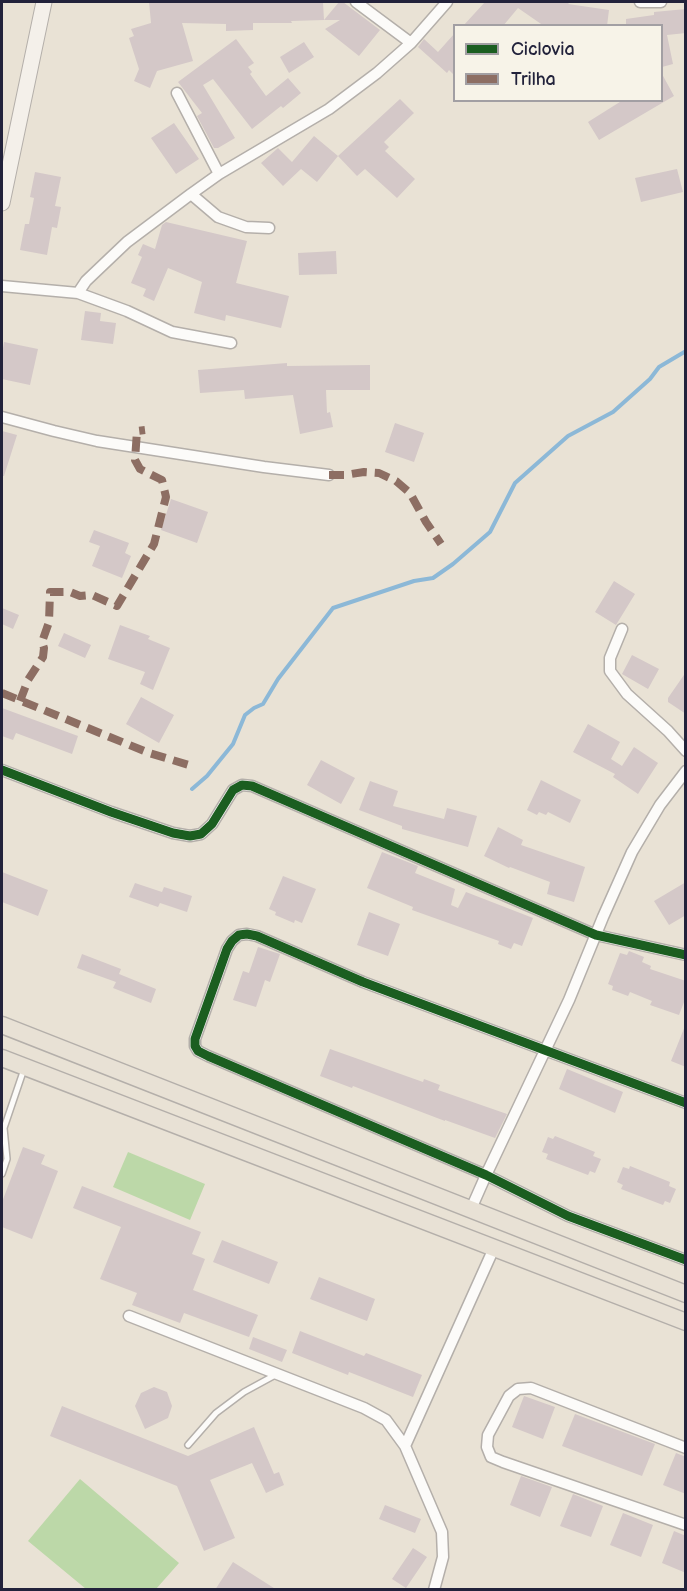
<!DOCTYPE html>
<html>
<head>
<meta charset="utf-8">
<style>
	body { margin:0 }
	#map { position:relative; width:687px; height:1591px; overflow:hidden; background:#e9e2d5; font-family:"Balsamiq Sans",sans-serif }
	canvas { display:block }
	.frame { position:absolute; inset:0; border:3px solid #22223b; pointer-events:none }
	.legend { position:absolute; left:453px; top:24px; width:210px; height:78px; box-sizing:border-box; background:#f7f3e8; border:2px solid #a29fa3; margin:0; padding:8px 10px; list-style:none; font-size:18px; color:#22223b }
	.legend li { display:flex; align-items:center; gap:12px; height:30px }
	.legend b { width:30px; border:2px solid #a29fa3 }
</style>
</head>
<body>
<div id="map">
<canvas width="687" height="1591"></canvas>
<div class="frame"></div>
<ul class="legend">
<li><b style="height:8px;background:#1b5e20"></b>Ciclovia</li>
<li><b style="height:8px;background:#8d6e63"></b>Trilha</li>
</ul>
</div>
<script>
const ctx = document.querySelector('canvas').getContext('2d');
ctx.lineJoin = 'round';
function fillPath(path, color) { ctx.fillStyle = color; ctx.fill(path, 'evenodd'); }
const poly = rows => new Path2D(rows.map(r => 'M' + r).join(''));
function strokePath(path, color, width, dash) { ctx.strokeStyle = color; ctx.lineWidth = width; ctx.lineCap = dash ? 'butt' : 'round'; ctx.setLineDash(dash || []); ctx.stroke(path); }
fillPath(poly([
	[128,1152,205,1184,190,1220,113,1187],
	[80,1479,179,1563,156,1589,86,1589,28,1541]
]), '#bcd8a8');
strokePath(poly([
	[192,789,207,776,233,744,245,715,254,708,263,704,278,679,333,608,414,581,433,578,453,564,490,532,515,483,568,436,613,412,650,379,659,367,686,351]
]), '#8cb8d7', 4);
fillPath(poly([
	[149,2,323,2,324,20,291,21,292,23,253,23,253,30,226,31,226,24,182,23,193,61,157,71,150,88,134,81,139,69,129,38,134,36,131,29,151,23],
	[339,2,343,2,380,30,359,56,325,29,340,20,324,20],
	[485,2,570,2,568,4,609,10,607,26,544,26,518,8,503,26,463,26],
	[686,9,686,33,667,35,673,64,662,67,662,26,626,26,626,19,654,15,654,12],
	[454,34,454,75,449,70,447,73,418,47,424,39,438,52],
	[236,39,254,63,248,67,252,72,250,74,266,96,288,78,301,93,283,108,281,106,252,129,213,79,203,85,235,138,218,148,214,148,197,116,202,113,178,82],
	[304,42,314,57,289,73,280,57],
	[662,74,674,96,599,140,588,122,623,100,662,100],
	[400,99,414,113,384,142,389,147,385,151,415,179,397,198,365,169,357,176,338,156],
	[174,123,199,159,176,174,151,138],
	[314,136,338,156,317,182,301,169,283,186,261,163,278,148,292,162],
	[677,169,683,192,641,202,635,178],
	[35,172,61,177,55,206,61,207,57,228,52,227,47,255,20,250,25,224,29,224,34,198,30,197],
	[166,222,247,241,236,283,289,296,281,328,226,315,225,321,194,313,202,282,168,268,154,301,143,296,146,289,131,283,142,257,138,255,143,244,155,249,162,225],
	[336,251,337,274,299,275,298,253],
	[85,311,101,313,100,321,116,323,113,344,81,340],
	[4,342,38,349,30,385,2,379,2,354],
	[287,363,287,366,370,365,370,390,326,390,327,413,330,412,333,427,300,434,293,395,245,399,244,390,200,393,198,370],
	[395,423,424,433,414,462,385,452],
	[2,431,17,435,4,476,2,476],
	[171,499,208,512,197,543,161,530],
	[94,530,129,543,125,553,131,556,122,578,92,566,100,546,89,542],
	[614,581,635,594,616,625,595,612],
	[2,608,19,615,13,629,2,624],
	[120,625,150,636,148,639,170,648,153,690,140,684,145,672,108,659],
	[64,633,91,645,85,658,58,646],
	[632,655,659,669,648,689,622,674],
	[686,672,686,714,668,702,668,698],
	[141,697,174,715,159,743,126,724],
	[2,708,78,736,72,754,16,733,13,740,2,736],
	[588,724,620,742,611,759,622,766,634,747,658,763,638,794,613,777,615,774,573,752],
	[321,760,355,778,341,804,307,785],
	[541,780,581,800,570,823,548,812,546,815,539,812,537,815,527,810],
	[370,781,398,791,393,806,444,819,447,808,477,816,468,847,402,829,402,826,359,810],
	[498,827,523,840,521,845,585,867,574,902,547,894,550,882,510,867,509,868,484,856],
	[382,852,418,866,415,873,455,889,451,905,458,908,466,892,533,918,522,946,514,943,511,949,498,944,499,941,412,910,413,907,367,888],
	[2,872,48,890,38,916,2,902],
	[283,876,316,889,302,923,295,920,294,923,275,915,276,912,269,909],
	[686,882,686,915,669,925,654,901],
	[135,883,162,892,164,887,192,896,187,912,160,903,158,907,129,897],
	[369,912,400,924,388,956,357,945],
	[258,947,280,954,270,982,265,980,256,1007,233,1000,243,971,249,973],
	[629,951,644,957,642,962,651,966,650,969,686,981,686,997,679,1015,650,1005,652,1001,630,992,628,996,612,990,613,986,608,984,620,953,627,955],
	[82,954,121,969,119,974,156,989,151,1003,113,988,116,982,77,968],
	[685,1026,686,1026,686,1067,671,1061],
	[330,1049,423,1082,424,1079,440,1085,438,1090,507,1114,495,1138,445,1120,445,1121,353,1086,352,1088,320,1076],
	[567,1069,623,1092,615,1113,559,1089],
	[555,1136,595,1152,593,1156,601,1159,595,1173,590,1171,588,1175,546,1159,548,1154,542,1152,548,1137,553,1139],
	[23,1147,45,1155,41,1164,58,1171,32,1239,2,1227,2,1202],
	[630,1166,670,1182,669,1186,676,1189,670,1203,665,1201,663,1205,621,1189,623,1185,617,1182,623,1167,629,1169],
	[82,1186,201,1232,192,1254,205,1259,193,1290,258,1315,249,1337,184,1313,180,1323,132,1305,137,1293,100,1279,121,1227,73,1208],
	[222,1240,278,1262,269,1284,213,1262],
	[319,1277,375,1299,367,1321,310,1299],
	[300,1331,364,1356,366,1353,422,1375,413,1397,349,1372,348,1375,292,1353],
	[253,1337,287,1350,282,1362,249,1349],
	[154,1387,167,1392,172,1406,168,1418,145,1429,135,1406,141,1393],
	[524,1396,555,1407,543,1439,512,1427],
	[62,1406,188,1456,254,1427,274,1474,279,1472,284,1485,266,1493,252,1463,210,1480,235,1538,204,1551,177,1486,50,1436],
	[575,1414,655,1444,642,1476,562,1446],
	[676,1453,686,1457,686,1494,663,1485],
	[521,1476,552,1487,540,1517,510,1505],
	[573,1494,603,1506,591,1537,560,1526],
	[385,1505,421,1519,415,1533,379,1519],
	[623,1513,653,1525,641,1557,610,1545],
	[674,1531,686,1536,686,1573,662,1563],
	[413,1548,427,1557,406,1588,392,1579],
	[233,1562,277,1590,215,1590]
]), '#d4c8c8');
const lane = poly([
	[2,1174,7,1159,4,1128,24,1069],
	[188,1445,216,1413,244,1392,277,1374]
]);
const street = poly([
	[356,2,411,43],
	[640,2,661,2],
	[177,93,219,174],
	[191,194,218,217,246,227,269,228],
	[2,286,78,293,127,311,172,332,231,343],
	[78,293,86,281,127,242,191,194,219,174,329,109,377,73,411,43,447,2],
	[2,417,54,431,97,441,264,467,329,475],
	[622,629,610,658,610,671,627,694,668,731,686,751],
	[2,770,111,812,173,833,190,836,201,834,212,824,233,790,242,785,252,786,596,935,686,955],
	[686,1103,363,982,257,936,247,934,239,935,232,941,227,949,195,1039,195,1046,198,1051,208,1056,486,1175,568,1216,686,1260],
	[471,1209,486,1175,569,1000,603,917,632,852,660,805,686,771],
	[129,1316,364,1408,386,1420,405,1446,442,1532,443,1557,434,1590],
	[405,1446,494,1248],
	[686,1448,531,1388,518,1389,509,1396,488,1435,487,1447,491,1457,503,1462,686,1525]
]);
const secondary = poly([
	[2,203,44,2]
]);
const primary = poly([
	[2,1025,686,1294],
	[2,1058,686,1322]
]);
strokePath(lane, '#b4afaa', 8);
strokePath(street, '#b4afaa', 13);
strokePath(secondary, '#b4afaa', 17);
strokePath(primary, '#b4afaa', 19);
strokePath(lane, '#fcfbf9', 5);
strokePath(street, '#fcfbf9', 10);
strokePath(secondary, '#f4f0ea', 15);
strokePath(primary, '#e8e1d5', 16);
strokePath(poly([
	[329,475,345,475,364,472,379,473,396,481,410,493,426,522,441,544],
	[2,693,149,753,189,765],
	[20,701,28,680,43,657,44,648,42,642,49,622,50,592,70,592,80,596,92,595,117,606,154,544,166,497,162,480,140,469,135,460,137,431,145,430]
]), '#8d6e63', 8, [15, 8]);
strokePath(poly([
	[2,770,111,812,173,833,190,836,201,834,212,824,233,790,242,785,252,786,596,935,686,955],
	[686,1103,363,982,257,936,247,934,239,935,232,941,227,949,195,1039,195,1046,198,1051,208,1056,486,1175,568,1216,686,1260]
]), '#1b5e20', 9);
</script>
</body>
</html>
